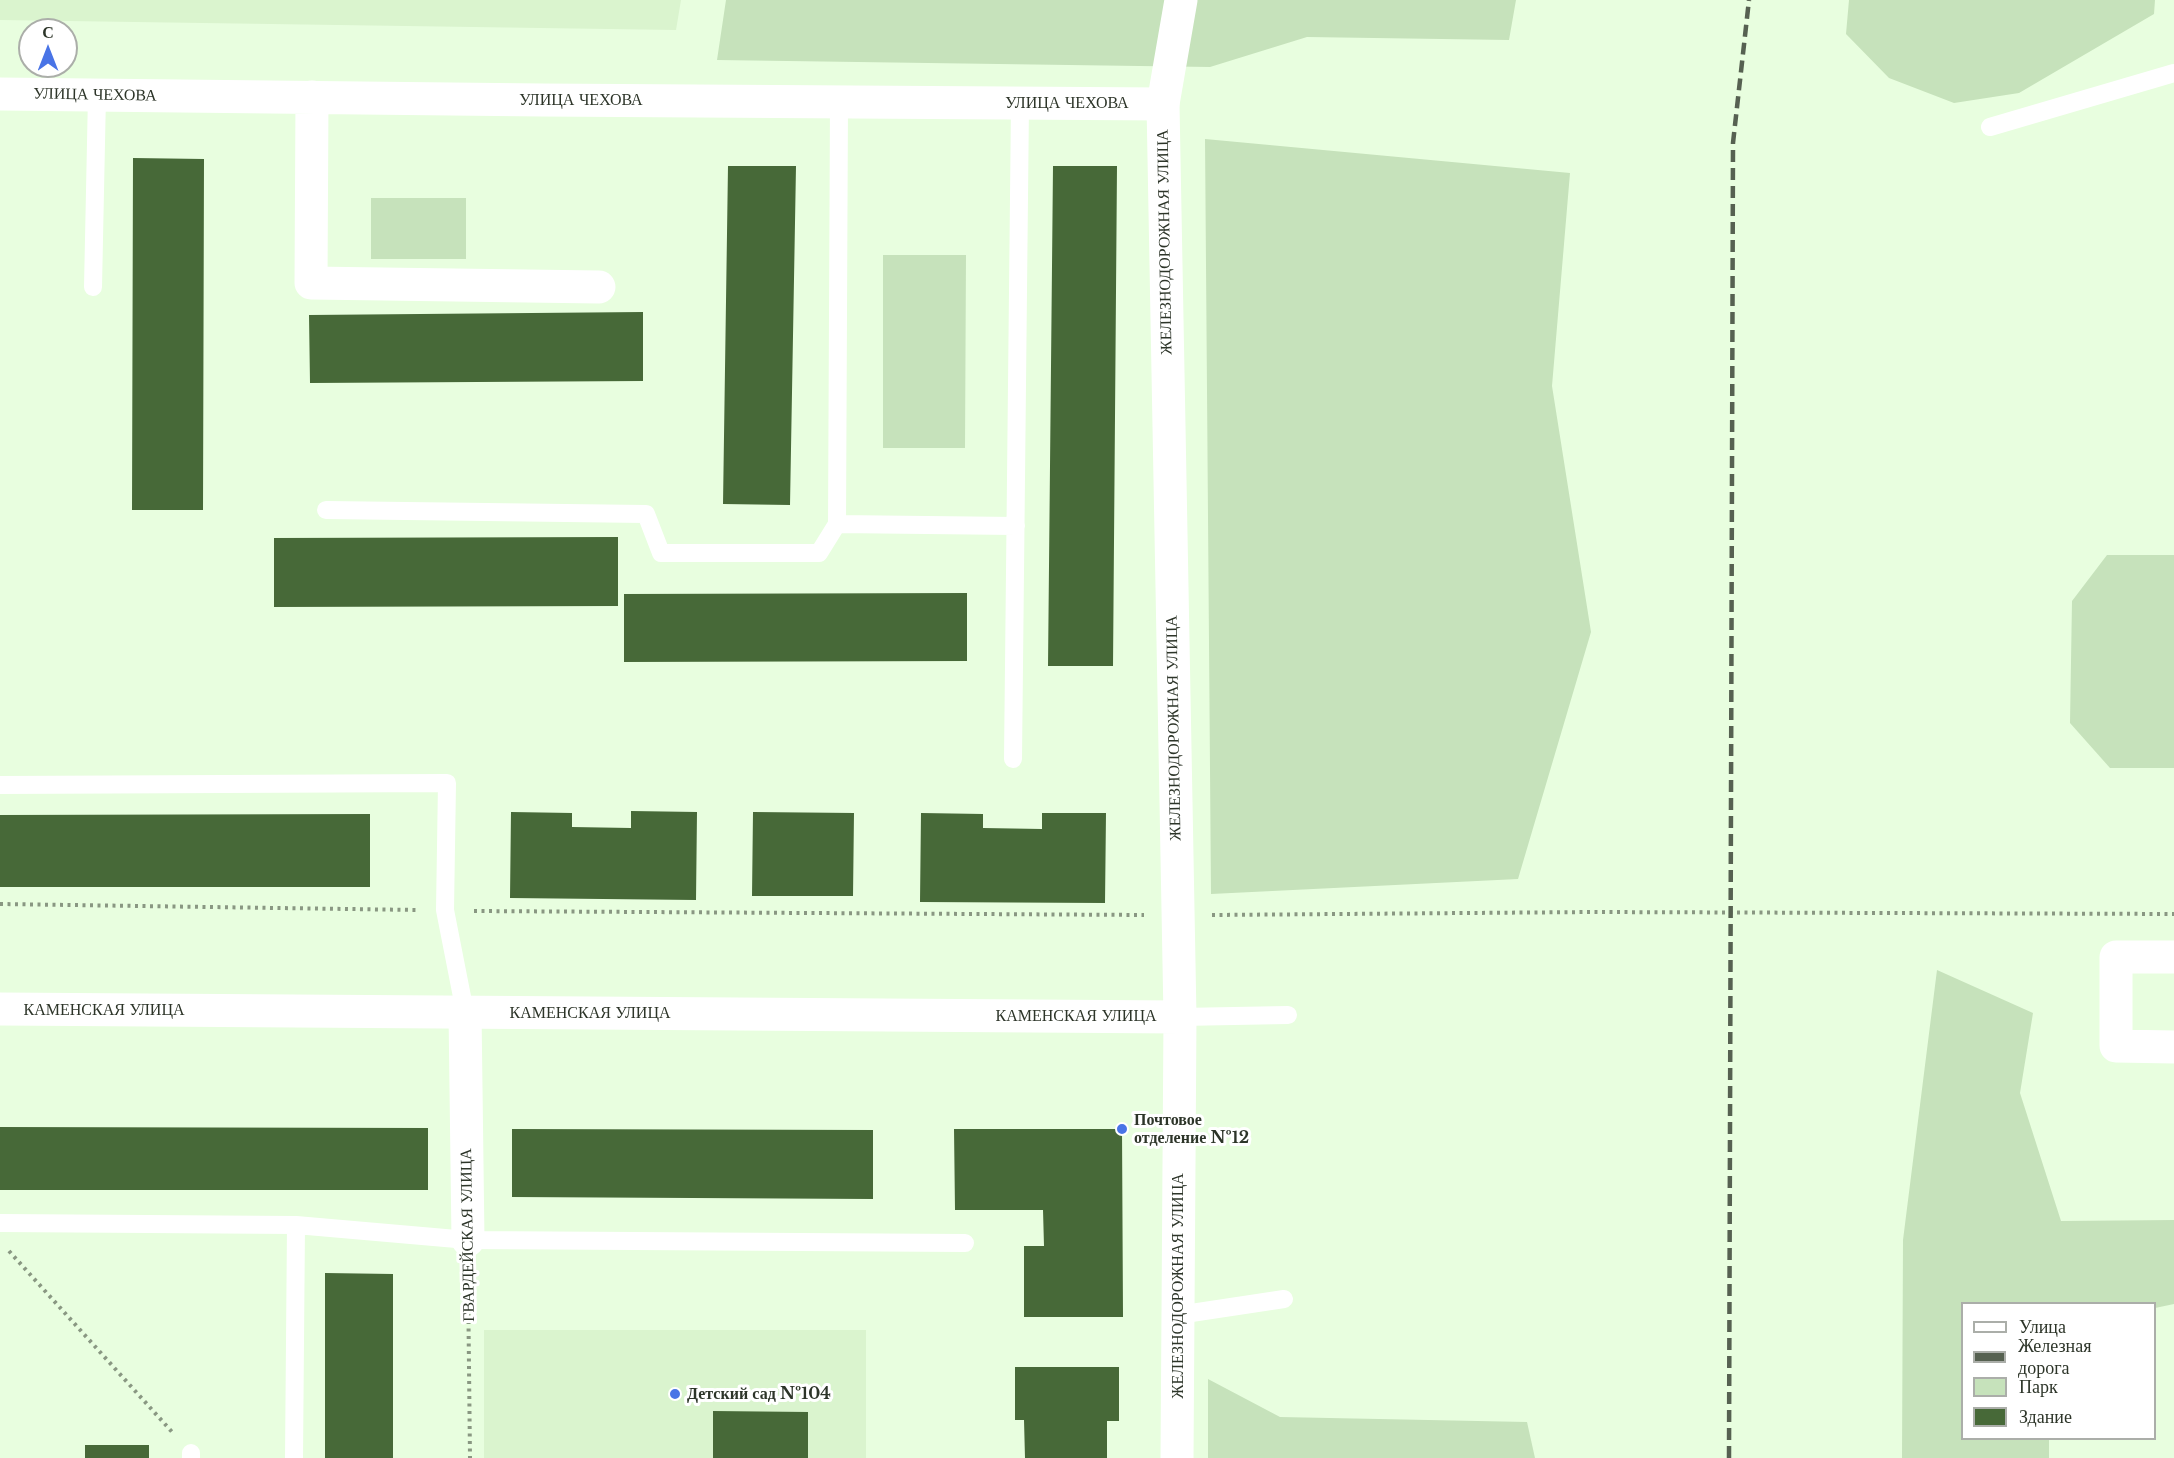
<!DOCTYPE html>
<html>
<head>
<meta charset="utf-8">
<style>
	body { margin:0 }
	#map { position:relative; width:2174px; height:1458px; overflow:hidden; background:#e8fedf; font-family:"Libre Baskerville",serif }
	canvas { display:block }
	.legend { position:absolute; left:1961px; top:1302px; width:195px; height:138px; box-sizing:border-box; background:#fff; border:2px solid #abaea9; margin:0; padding:8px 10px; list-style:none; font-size:18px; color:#2d3529 }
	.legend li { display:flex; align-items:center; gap:12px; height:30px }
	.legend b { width:30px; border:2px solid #abaea9 }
	.north { position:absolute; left:18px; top:18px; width:60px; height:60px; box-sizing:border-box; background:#fff; border:2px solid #abaea9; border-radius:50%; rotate:0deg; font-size:16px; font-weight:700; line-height:24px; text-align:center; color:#2d3529 }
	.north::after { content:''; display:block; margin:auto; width:21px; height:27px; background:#4974e6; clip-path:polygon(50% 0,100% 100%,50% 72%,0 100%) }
</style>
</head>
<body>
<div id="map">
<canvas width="2174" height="1458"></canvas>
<ul class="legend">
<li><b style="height:8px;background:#fff"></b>Улица</li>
<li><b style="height:8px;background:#566151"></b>Железная дорога</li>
<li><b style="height:16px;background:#c6e2bb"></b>Парк</li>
<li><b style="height:16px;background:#476938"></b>Здание</li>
</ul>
<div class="north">С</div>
</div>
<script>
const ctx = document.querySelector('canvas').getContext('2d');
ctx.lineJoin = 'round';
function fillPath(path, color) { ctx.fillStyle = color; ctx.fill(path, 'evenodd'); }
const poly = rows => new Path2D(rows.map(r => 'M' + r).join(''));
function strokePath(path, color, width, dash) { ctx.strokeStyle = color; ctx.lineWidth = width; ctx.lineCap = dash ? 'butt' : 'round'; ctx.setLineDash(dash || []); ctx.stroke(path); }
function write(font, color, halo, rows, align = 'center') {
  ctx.font = font + ' "Libre Baskerville",serif'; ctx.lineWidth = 6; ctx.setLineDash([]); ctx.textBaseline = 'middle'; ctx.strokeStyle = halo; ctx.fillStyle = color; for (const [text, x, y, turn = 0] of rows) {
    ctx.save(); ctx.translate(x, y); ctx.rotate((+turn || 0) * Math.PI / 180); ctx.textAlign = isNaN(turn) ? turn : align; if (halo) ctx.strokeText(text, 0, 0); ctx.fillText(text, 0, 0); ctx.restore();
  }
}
fillPath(poly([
	[0,0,681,0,676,30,0,20],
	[484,1330,866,1330,866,1458,484,1458]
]), '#daf4ce');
fillPath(poly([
	[726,0,1516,0,1509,40,1307,37,1210,67,717,60],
	[1849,0,2155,0,2154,14,2019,93,1954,103,1889,78,1846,34],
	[1205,139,1570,173,1552,386,1591,632,1518,879,1211,894],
	[371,198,466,198,466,259,371,259],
	[883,255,966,255,965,448,883,448],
	[2107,555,2174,555,2174,768,2110,768,2070,723,2072,601],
	[1937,970,2033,1013,2020,1093,2061,1221,2174,1220,2174,1304,2155,1308,2154,1304,1962,1304,1962,1438,2049,1439,2049,1458,1902,1458,1903,1240],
	[1208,1379,1280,1417,1527,1422,1535,1458,1208,1458]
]), '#c6e2bb');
fillPath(poly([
	[133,158,204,159,203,510,132,510],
	[728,166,796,166,790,505,723,504],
	[1053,166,1117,166,1113,666,1048,666],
	[643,312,643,381,310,383,309,315],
	[618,537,618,606,274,607,274,538],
	[967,593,967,661,624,662,624,594],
	[631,811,697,812,696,900,510,898,511,812,572,813,572,827,631,828],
	[753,812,854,813,853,896,752,896],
	[921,813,983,814,983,828,1042,829,1042,813,1106,813,1105,903,920,902],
	[370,814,370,887,0,887,0,815],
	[0,1127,428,1128,428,1190,0,1190],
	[512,1129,873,1130,873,1199,512,1197],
	[954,1129,1122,1129,1123,1317,1024,1317,1024,1246,1044,1246,1043,1210,955,1210],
	[325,1273,393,1274,393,1458,325,1458],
	[1015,1367,1119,1367,1119,1421,1107,1421,1107,1458,1025,1458,1024,1420,1015,1420],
	[713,1411,808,1412,808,1458,713,1458],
	[85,1445,149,1445,149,1458,85,1458]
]), '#476938');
strokePath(poly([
	[0,904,418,910],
	[474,911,1144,915],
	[1212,915,1594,912,2174,914],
	[9,1251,173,1433],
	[468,1276,470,1458]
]), '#899782', 4, [3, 4.5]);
strokePath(poly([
	[839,101,837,524,1016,526],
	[1990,127,2174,73],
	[93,287,97,95],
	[326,510,646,514,661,553,819,553,837,524],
	[1013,759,1020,103],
	[0,785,447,783,445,910,465,1012],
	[1180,1017,1288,1015],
	[0,1223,296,1225,468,1240,965,1243],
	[1178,1315,1284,1299],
	[191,1453,191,1458],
	[294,1458,296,1225]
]), '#fff', 18);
strokePath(poly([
	[0,94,542,100,1163,104],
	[312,97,311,283,599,287],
	[2174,957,2116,957,2116,1046,2174,1047],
	[465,1012,468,1240]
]), '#fff', 33);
strokePath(poly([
	[0,1009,1180,1017],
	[1177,1458,1180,1017,1163,104,1181,0]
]), '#fff', 33);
strokePath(poly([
	[1729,1458,1733,143,1749,0]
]), '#566151', 4.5, [12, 6]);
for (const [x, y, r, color] of [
	[1122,1129,6,"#4974e6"],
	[675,1394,6,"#4974e6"]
]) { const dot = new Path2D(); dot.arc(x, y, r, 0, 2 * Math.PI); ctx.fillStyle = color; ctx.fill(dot); strokePath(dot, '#fff', 2); }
write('16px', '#2d3529', '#fff', [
	["УЛИЦА ЧЕХОВА",95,95,1],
	["УЛИЦА ЧЕХОВА",581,100],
	["УЛИЦА ЧЕХОВА",1067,103],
	["ЖЕЛЕЗНОДОРОЖНАЯ УЛИЦА",1165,242,-91],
	["ЖЕЛЕЗНОДОРОЖНАЯ УЛИЦА",1174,728,-91],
	["КАМЕНСКАЯ УЛИЦА",104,1010],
	["КАМЕНСКАЯ УЛИЦА",590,1013],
	["КАМЕНСКАЯ УЛИЦА",1076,1016],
	["ГВАРДЕЙСКАЯ УЛИЦА",468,1235,-91],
	["ЖЕЛЕЗНОДОРОЖНАЯ УЛИЦА",1178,1286,-90]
]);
write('bold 16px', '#2d3529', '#fff', [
	["Почтовое",1134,1120],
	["отделение №12",1134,1138],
	["Детский сад №104",687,1394]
], 'left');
</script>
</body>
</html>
